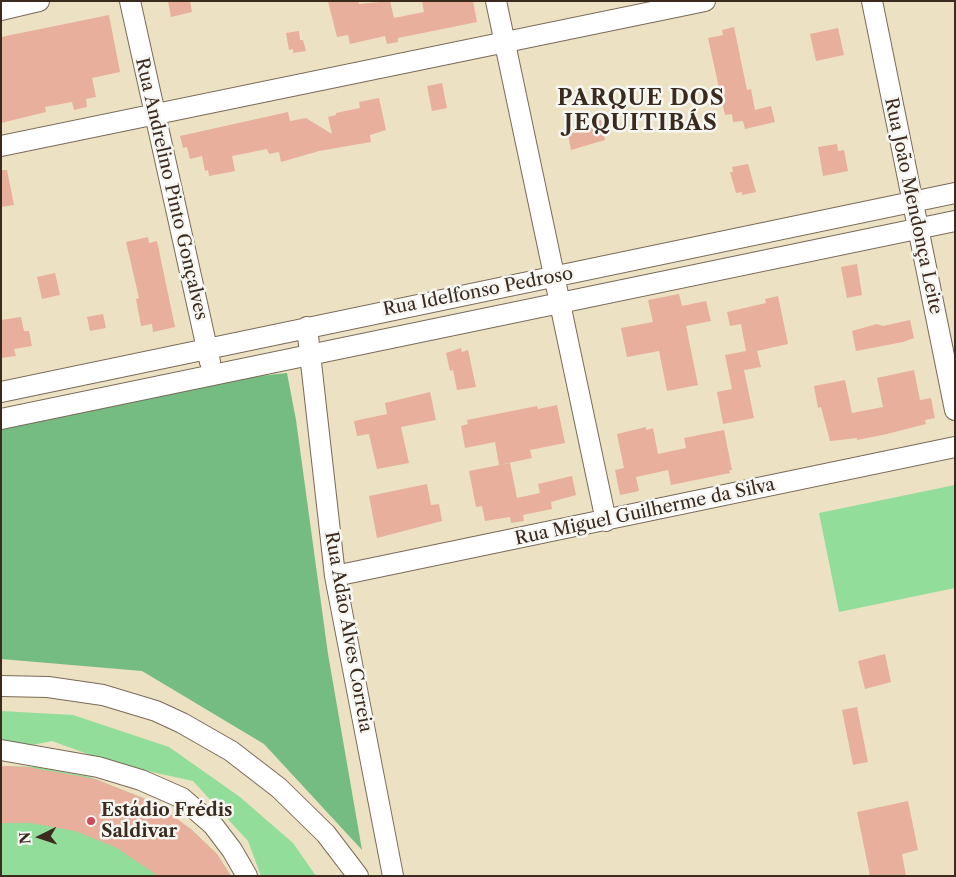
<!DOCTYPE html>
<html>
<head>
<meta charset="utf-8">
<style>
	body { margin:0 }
	#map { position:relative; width:956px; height:877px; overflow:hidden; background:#ede1c3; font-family:"Libre Caslon Text",serif }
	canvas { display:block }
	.frame { position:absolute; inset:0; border:2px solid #3b2a1e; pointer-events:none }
	.north { position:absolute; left:15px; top:812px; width:50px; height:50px; -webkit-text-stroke:4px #f6f6f2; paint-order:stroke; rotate:266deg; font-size:14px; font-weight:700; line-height:20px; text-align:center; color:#3b2a1e }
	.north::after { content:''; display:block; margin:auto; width:18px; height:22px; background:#3b2a1e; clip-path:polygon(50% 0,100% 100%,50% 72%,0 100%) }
</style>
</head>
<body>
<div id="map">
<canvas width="956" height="877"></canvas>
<div class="frame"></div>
<div class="north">N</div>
</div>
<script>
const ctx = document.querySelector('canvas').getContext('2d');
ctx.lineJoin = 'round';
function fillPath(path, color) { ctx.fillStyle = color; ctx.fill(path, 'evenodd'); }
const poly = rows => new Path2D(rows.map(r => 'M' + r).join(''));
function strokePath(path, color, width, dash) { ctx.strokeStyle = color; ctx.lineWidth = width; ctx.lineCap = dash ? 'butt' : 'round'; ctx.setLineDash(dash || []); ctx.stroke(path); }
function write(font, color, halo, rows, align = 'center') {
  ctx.font = font + ' "Libre Caslon Text",serif'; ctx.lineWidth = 5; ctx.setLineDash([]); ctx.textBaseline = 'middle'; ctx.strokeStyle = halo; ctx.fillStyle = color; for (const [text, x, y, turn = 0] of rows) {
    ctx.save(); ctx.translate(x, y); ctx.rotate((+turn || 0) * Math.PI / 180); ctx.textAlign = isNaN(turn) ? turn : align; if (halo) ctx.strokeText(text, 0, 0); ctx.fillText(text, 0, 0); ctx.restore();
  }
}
fillPath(poly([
	[955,485,955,588,839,612,819,513],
	[1,711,73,715,169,747,240,797,293,843,316,876,261,876,248,841,193,781,115,764,52,741,18,748,1,742],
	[8,766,36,767,90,777,143,798,192,830,217,854,231,876,1,876,1,767]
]), '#91dd99');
fillPath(poly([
	[287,373,296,420,328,654,362,850,264,744,142,671,1,659,1,424,197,383]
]), '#74bc81');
fillPath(poly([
	[168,1,190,1,192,12,171,17],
	[328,1,358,1,359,4,390,1,394,18,424,12,422,1,473,1,477,22,398,38,398,42,387,44,385,36,350,44,348,35,337,37],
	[109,15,120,72,92,78,96,97,86,99,87,107,74,110,72,102,45,107,46,112,1,123,1,37],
	[734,27,747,90,751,89,755,110,771,106,775,122,745,129,743,121,733,122,732,114,725,115,708,38,723,35,722,30],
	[838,28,844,55,816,61,810,34],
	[299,31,300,40,303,40,306,51,293,53,293,49,289,50,286,33],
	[442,83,447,108,432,111,427,86],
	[379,98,386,130,370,135,371,142,319,151,281,162,279,152,269,154,267,149,232,156,235,171,209,176,208,170,205,171,202,156,190,159,187,147,183,148,180,136,288,112,290,121,306,118,332,134,328,117,336,115,336,113,360,108,359,102],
	[601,120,605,140,571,150,568,134,572,134,576,125],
	[837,144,838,151,844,150,848,171,823,176,818,147],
	[748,164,756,192,742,195,742,192,736,193,730,172,733,172,732,167],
	[1,170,7,170,14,205,1,207],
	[148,237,149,243,157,241,175,327,153,332,152,324,141,326,136,299,139,298,126,242],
	[857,264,862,295,847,298,841,267],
	[55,273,60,295,42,299,37,277],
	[679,294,682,306,706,301,711,321,686,326,698,385,667,391,659,351,627,357,621,328,653,322,648,300],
	[778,296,788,344,757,351,761,367,744,370,754,418,723,424,717,392,732,389,725,355,746,351,741,324,730,326,727,312,766,303,765,299],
	[103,314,106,328,90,331,87,317],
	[21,317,24,331,29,331,32,346,14,349,16,356,1,358,1,320],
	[910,320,914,338,903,342,856,351,852,331,877,324,883,326],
	[461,348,462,352,468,350,476,387,457,390,453,370,450,371,446,353],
	[914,370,920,400,931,398,935,418,925,420,926,424,887,434,857,440,857,438,830,441,821,407,818,408,814,386,845,380,852,413,883,407,877,378],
	[430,392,436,420,401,427,409,463,377,469,369,434,357,436,354,421,387,414,385,403],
	[557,405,565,443,530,450,532,458,499,465,495,442,465,448,461,426,468,424,467,420,537,406,538,409],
	[646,427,646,430,653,428,658,454,686,448,684,438,724,430,732,470,729,470,730,473,671,485,668,470,636,477,639,491,620,495,615,470,624,468,617,434],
	[510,463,517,498,540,493,538,484,572,476,576,495,551,502,552,509,523,515,524,521,511,523,510,517,485,521,482,506,476,507,469,471],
	[427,484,431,505,439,504,442,521,377,538,369,496],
	[885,654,891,682,865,689,858,661],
	[857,707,868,762,853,765,842,710],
	[1,766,27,767,95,779,143,798,168,812,192,830,217,854,231,876,158,876,117,848,75,831,31,823,1,823],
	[908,801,918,850,902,854,906,876,870,876,857,812]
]), '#e8af9c');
const minor = poly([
	[130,1,210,362],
	[496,1,606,521],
	[872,1,955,410],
	[1,10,39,1],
	[1,146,705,1],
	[307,327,335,576,393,876],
	[1,392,955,193],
	[1,419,955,221],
	[335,576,955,447],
	[1,686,48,687,103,695,156,711,182,723,231,751,279,788,326,834,358,876],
	[1,750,98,767,141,780,182,798,213,825,232,850,247,876]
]);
strokePath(minor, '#796a58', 22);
strokePath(minor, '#fff', 20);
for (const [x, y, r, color] of [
	[91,821,5,"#d1495b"]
]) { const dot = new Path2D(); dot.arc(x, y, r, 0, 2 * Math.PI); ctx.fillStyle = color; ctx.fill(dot); strokePath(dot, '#f6f6f2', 2); }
write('18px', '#3b2a1e', '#f6f6f2', [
	["Rua Andrelino Pinto Gonçalves",171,189,77],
	["Rua João Mendonça Leite",913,206,78],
	["Rua Idelfonso Pedroso",478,292,-11],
	["Rua Miguel Guilherme da Silva",645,512,-12],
	["Rua Adão Alves Correia",348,632,80]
]);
write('bold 18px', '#3b2a1e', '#f6f6f2', [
	["Estádio Frédis",101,811],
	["Saldivar",101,832]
], 'left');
ctx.letterSpacing = '1px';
write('bold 22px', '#3b2a1e', '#f6f6f2', [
	["PARQUE DOS",641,99],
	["JEQUITIBÁS",641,124]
]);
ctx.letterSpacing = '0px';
</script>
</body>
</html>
